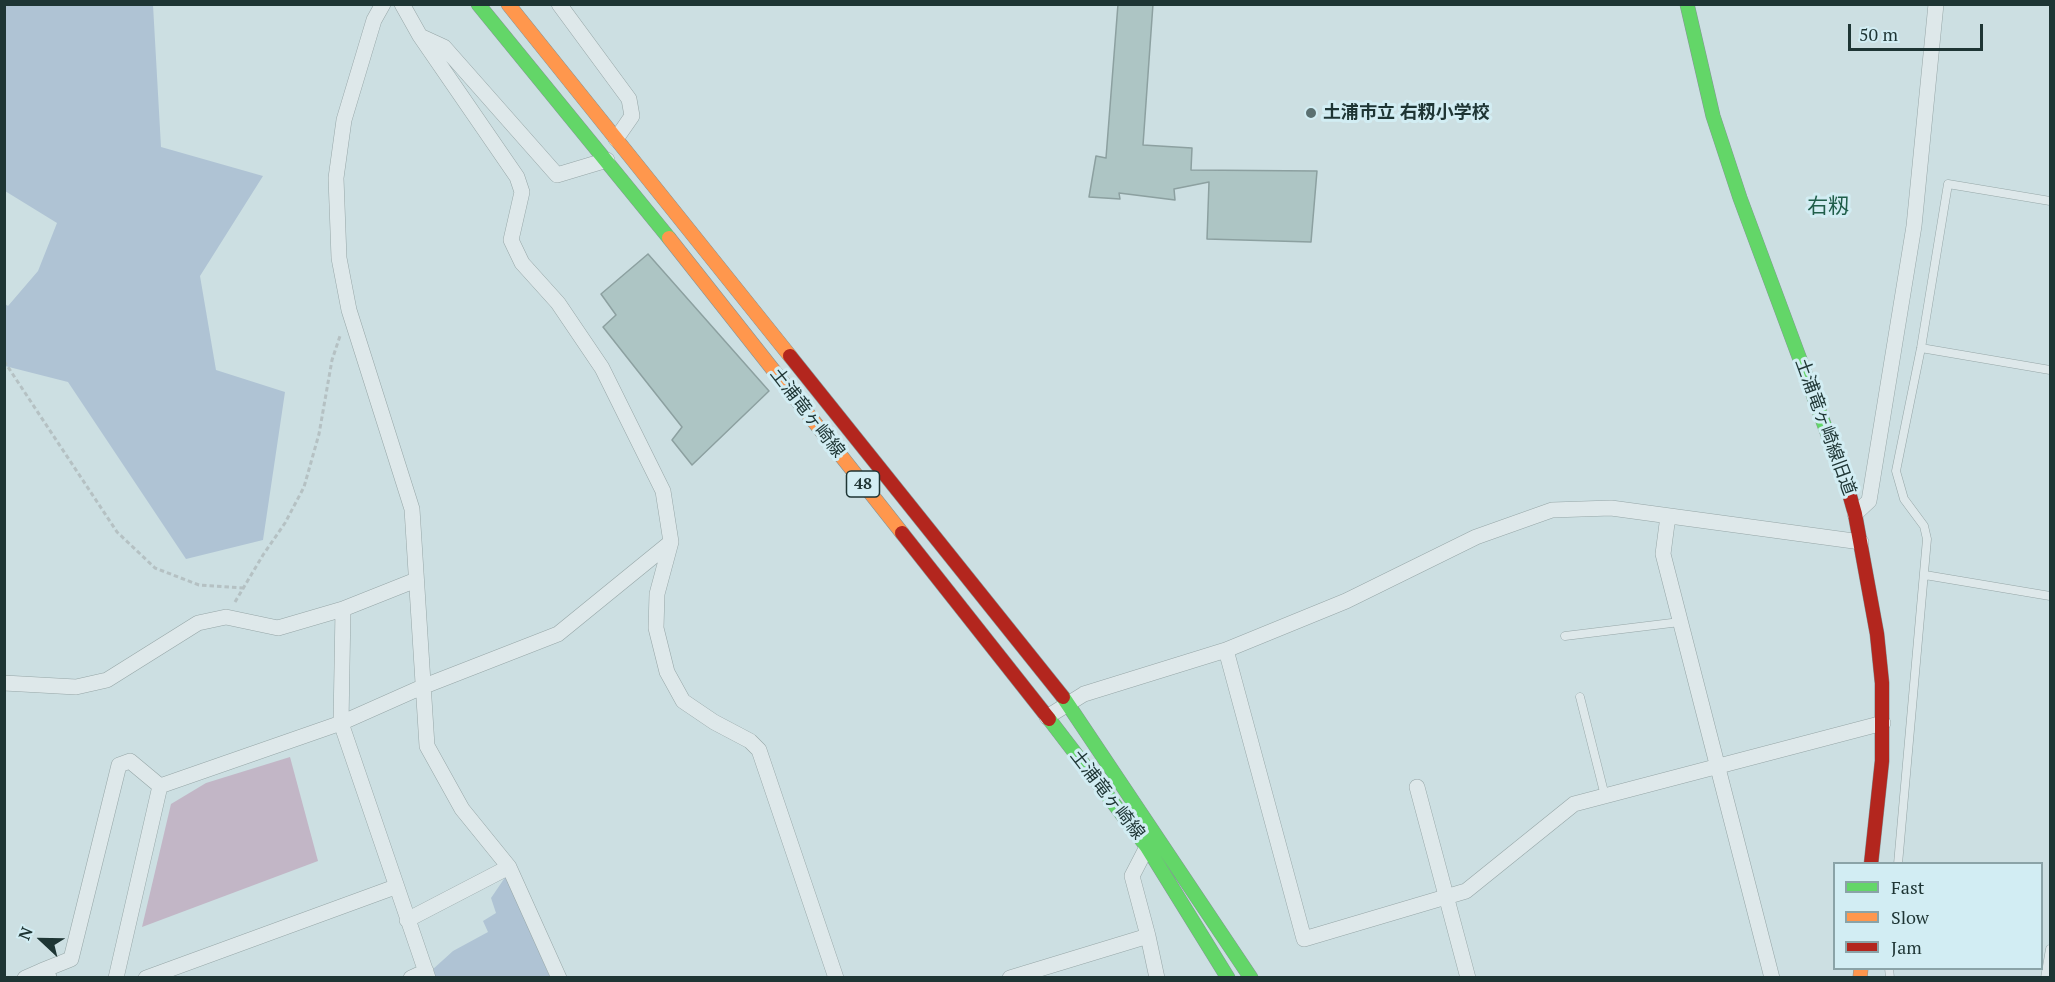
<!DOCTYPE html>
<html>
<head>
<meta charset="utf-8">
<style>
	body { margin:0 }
	#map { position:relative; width:2055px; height:982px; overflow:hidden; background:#ccdfe2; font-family:"PT Serif",serif }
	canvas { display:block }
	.frame { position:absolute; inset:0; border:6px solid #1e3534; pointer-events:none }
	.legend { position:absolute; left:1833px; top:862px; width:210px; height:108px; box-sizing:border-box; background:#d2edf3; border:2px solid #8aa3a7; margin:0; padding:8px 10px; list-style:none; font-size:18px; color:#1e3534 }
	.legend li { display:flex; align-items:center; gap:12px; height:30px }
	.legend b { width:30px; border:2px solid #8aa3a7 }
	.north { position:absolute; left:12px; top:910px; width:60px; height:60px; -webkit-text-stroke:4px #d2edf3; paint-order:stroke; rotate:292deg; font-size:16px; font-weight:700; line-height:24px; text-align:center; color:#1e3534 }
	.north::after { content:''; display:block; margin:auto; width:21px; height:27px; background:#1e3534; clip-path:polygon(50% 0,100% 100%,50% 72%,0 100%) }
	.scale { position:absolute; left:1848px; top:24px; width:135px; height:27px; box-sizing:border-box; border:3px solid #1e3534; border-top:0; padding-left:8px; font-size:18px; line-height:21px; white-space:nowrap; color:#1e3534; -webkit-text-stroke:4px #d2edf3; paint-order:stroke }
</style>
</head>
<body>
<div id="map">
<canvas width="2055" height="982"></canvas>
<div class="frame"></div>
<ul class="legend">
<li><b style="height:8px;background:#63d668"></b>Fast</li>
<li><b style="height:8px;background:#ff974d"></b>Slow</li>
<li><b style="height:8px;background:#b3261e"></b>Jam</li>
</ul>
<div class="north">N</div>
<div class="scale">50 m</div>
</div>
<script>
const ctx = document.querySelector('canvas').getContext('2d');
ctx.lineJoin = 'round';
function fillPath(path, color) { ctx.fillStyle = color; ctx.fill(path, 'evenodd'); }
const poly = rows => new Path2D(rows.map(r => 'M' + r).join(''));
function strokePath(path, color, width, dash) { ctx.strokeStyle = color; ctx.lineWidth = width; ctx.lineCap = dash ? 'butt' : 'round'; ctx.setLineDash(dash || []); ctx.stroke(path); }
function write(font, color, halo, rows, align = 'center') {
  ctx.font = font + ' "PT Serif","Noto Sans JP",serif'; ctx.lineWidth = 6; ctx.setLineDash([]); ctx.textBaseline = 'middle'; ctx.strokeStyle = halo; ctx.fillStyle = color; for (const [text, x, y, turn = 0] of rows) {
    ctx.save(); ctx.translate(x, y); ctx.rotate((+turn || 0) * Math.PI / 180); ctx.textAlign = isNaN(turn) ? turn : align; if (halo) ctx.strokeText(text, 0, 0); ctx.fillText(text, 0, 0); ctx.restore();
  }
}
fillPath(poly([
	[5,4,153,5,161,147,263,176,200,276,216,370,285,392,263,540,186,559,68,382,5,366,5,304,8,306,38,271,57,223,5,191],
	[506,876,550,977,435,977,432,970,453,951,488,932,483,921,496,913,491,898]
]), '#afc3d4');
fillPath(poly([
	[290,757,318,861,142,927,171,804,206,783]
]), '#c2b6c6');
const building = poly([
	[1118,4,1153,4,1143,145,1192,148,1191,170,1317,171,1311,242,1207,239,1209,182,1174,189,1175,200,1119,193,1120,199,1089,197,1096,156,1106,158,1118,4],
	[648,254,769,391,692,465,672,440,682,427,603,327,616,315,601,294,648,254]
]);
fillPath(building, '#adc5c4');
strokePath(building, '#8ca0a0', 1.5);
const lane = poly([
	[1921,348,2050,370],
	[1925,575,2050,596],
	[1565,636,1680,622],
	[1580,697,1605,796],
	[1898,864,1927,539,1924,526,1904,499,1896,471,1921,348,1948,184,2050,201],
	[1889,968,1890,978],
	[2045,978,2050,949]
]);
const street = poly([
	[383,4,374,20,344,120,336,178,339,258,349,310,412,509,427,746,462,809,509,867,559,978],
	[402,4,420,36,517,177,522,192,511,240,522,263,558,303,602,368,663,491,671,542,657,594,656,628,667,672,683,701,714,722,750,741,759,750,836,978],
	[559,4,629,99,632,116,616,139],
	[420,36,444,47,557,175,607,160],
	[1855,514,1869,501,1914,226,1936,4],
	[1668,516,1663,554,1772,978],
	[343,609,341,723,428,978],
	[1226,650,1304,939,1466,891,1574,804,1883,723],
	[4,683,76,687,107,680,198,623,226,617,278,628,343,609,416,580],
	[1047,717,1084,694,1226,650,1346,601,1476,537,1552,510,1611,508,1861,542],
	[1417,787,1468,978],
	[1147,847,1132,876,1148,936],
	[407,920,509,867],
	[41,971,71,959,119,765,130,761,160,786],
	[25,978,41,971,49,977],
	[116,978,160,786,341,723,422,687,558,634,671,542],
	[146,978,395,887],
	[411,978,426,971],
	[1010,978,1148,936,1157,978]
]);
const fast = poly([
	[478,4,669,238],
	[1687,4,1713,116,1740,198,1847,486],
	[1063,697,1251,978],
	[1049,719,1147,847,1228,978]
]);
const slow = poly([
	[508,4,790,356],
	[669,238,902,533],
	[1860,978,1861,968]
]);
const jam = poly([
	[790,356,1063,697],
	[1847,486,1855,514,1877,634,1882,683,1882,761,1871,864],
	[902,533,1049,719]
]);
strokePath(lane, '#96a6a7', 9);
strokePath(street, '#96a6a7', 16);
strokePath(fast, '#859597', 15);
strokePath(slow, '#859597', 15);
strokePath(jam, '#859597', 15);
strokePath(poly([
	[4,361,117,532,155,568,199,585,243,588],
	[235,602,263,555,285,523,304,487,319,434,332,360,340,336]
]), '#b5c1c3', 3, [4.5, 3]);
strokePath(lane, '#dee8ea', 8);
strokePath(street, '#dee8ea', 15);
strokePath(fast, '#63d668', 14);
strokePath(slow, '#ff974d', 14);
strokePath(jam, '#b3261e', 14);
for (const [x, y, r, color] of [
	[1311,113,6,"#5b7071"]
]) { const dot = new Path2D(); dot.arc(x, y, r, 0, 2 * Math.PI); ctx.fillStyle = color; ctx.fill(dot); strokePath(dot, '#d2edf3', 2); }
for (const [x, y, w] of [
	[863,484,33]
]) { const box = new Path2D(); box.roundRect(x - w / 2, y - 13, w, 26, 4.5); ctx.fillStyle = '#d2edf3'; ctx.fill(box); strokePath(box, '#1e3534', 1.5); }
write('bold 16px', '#1e3534', null, [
	["48",863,484]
]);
write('bold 18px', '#1e3534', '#d2edf3', [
	["土浦市立 右籾小学校",1323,113]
], 'left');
write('18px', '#1e3534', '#d2edf3', [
	["土浦竜ヶ崎線",807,413,52],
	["土浦竜ヶ崎線旧道",1825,427,70],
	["土浦竜ヶ崎線",1107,795,52]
]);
write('21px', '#205f4b', '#d2edf3', [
	["右籾",1828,207]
]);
</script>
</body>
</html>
